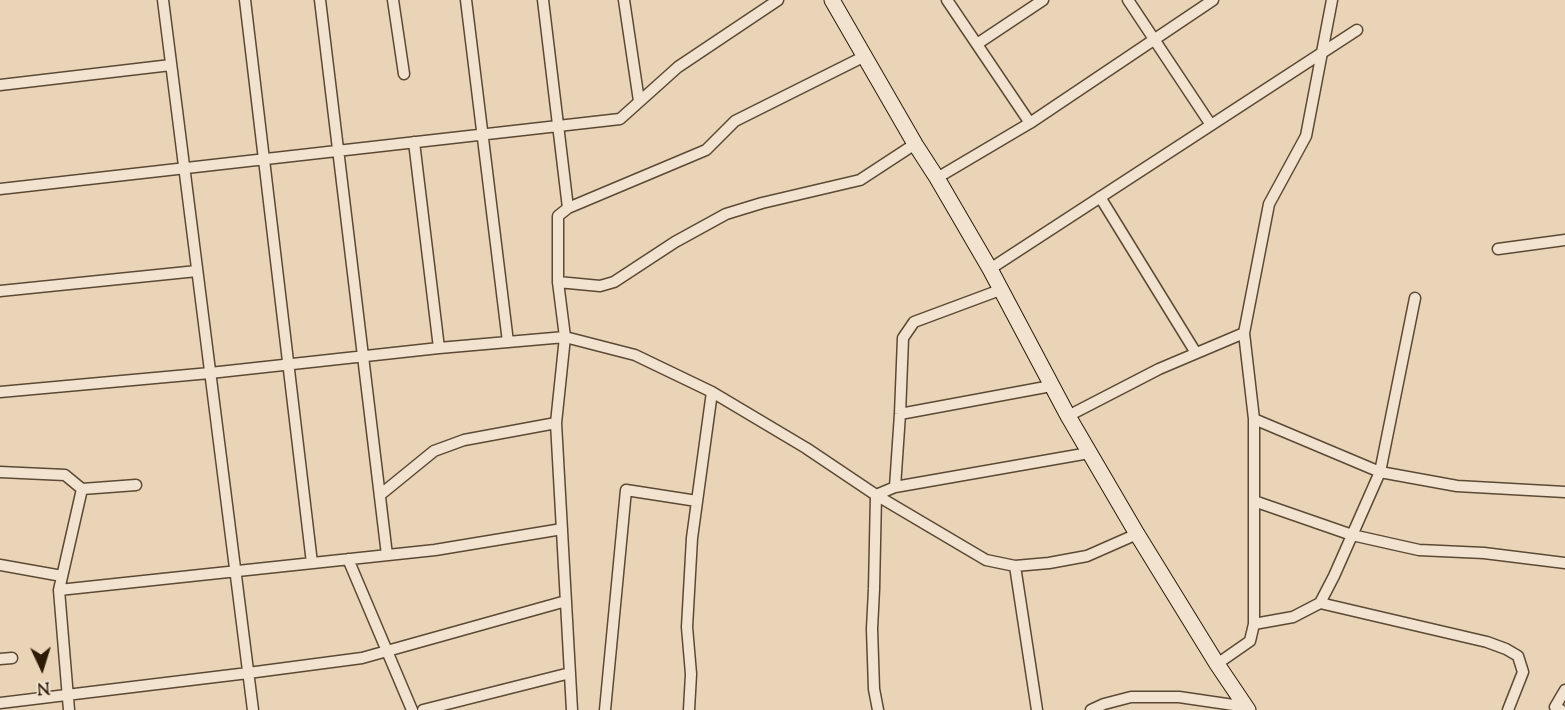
<!DOCTYPE html>
<html>
<head>
<meta charset="utf-8">
<style>
	body { margin:0 }
	#map { position:relative; width:1565px; height:710px; overflow:hidden; background:#e9d4b7; font-family:"Sorts Mill Goudy",serif }
	canvas { display:block }
	.north { position:absolute; left:12px; top:638px; width:60px; height:60px; -webkit-text-stroke:4px #f1e3d0; paint-order:stroke; rotate:176deg; font-size:16px; font-weight:700; line-height:24px; text-align:center; color:#2d1b08 }
	.north::after { content:''; display:block; margin:auto; width:21px; height:27px; background:#2d1b08; clip-path:polygon(50% 0,100% 100%,50% 72%,0 100%) }
</style>
</head>
<body>
<div id="map">
<canvas width="1565" height="710"></canvas>
<div class="north">N</div>
</div>
<script>
const ctx = document.querySelector('canvas').getContext('2d');
ctx.lineJoin = 'round';
const poly = rows => new Path2D(rows.map(r => 'M' + r).join(''));
function strokePath(path, color, width, dash) { ctx.strokeStyle = color; ctx.lineWidth = width; ctx.lineCap = dash ? 'butt' : 'round'; ctx.setLineDash(dash || []); ctx.stroke(path); }
const street = poly([
	[163,0,253,710],
	[245,0,312,563],
	[320,0,387,555],
	[393,0,404,74],
	[466,0,508,342],
	[543,0,568,208],
	[624,0,639,101],
	[947,0,1030,123],
	[1128,0,1211,125],
	[977,44,1043,0],
	[0,85,171,65],
	[414,142,439,348],
	[937,178,1030,123,1213,0],
	[0,189,620,119,678,67,778,0],
	[1100,197,1196,353],
	[1498,249,1565,240],
	[990,269,1357,30],
	[558,282,600,286,614,282,675,242,726,214,762,203,860,180,915,144],
	[0,291,197,271],
	[0,392,210,373,439,348,565,337,635,355,712,392,806,448,876,495,986,560,1015,566,1049,563,1087,556,1137,534],
	[900,414,1051,386],
	[1068,416,1159,369,1244,333],
	[1254,419,1380,472,1457,486,1565,492],
	[0,472,65,475,82,489,136,485],
	[895,487,900,414,903,338,914,322,1000,290],
	[380,495,434,451,464,440,556,423],
	[1254,501,1352,535,1419,550,1484,553,1565,563],
	[348,559,412,710],
	[0,565,62,576],
	[1015,566,1037,710],
	[59,590,435,550,562,529],
	[1320,603,1487,642,1506,649,1518,656,1523,672,1508,710],
	[1254,624,1293,617,1320,603,1334,576,1380,472,1415,298],
	[0,659,12,658],
	[1217,664,1250,641,1254,624,1254,419,1244,333,1269,204,1306,136,1332,0],
	[0,703,248,673,362,658,566,601],
	[69,710,59,590,82,489],
	[423,710,570,673],
	[572,710,556,423,565,337,558,282,558,216,568,208,706,150,735,121,865,56],
	[605,710,626,490,697,501],
	[689,710,691,674,687,627,692,538,712,392],
	[878,710,874,689,872,629,874,589,876,495,895,487,1089,453],
	[1091,710,1104,704,1131,697,1179,697,1247,707],
	[1561,710,1555,707,1565,690]
]);
const secondary = poly([
	[832,0,915,144,937,178,990,269,1068,416,1137,534,1217,664,1248,710]
]);
strokePath(street, '#5c4934', 13);
strokePath(secondary, '#2d1b08', 17);
strokePath(street, '#f1e3d0', 10);
strokePath(secondary, '#f1e3d0', 15);
</script>
</body>
</html>
